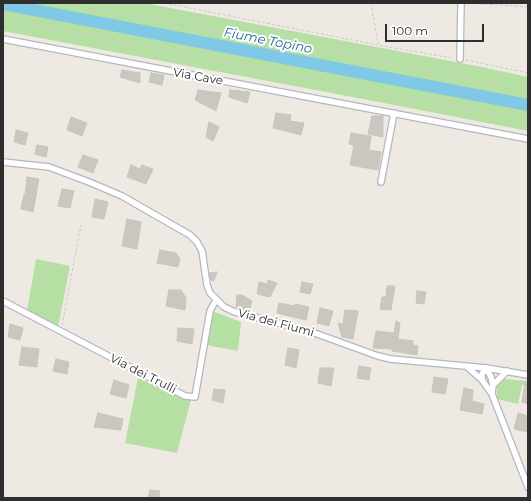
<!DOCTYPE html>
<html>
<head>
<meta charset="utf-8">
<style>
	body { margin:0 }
	#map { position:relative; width:531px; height:501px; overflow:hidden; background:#eee9e2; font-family:Montserrat,sans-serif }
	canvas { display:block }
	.frame { position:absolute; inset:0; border:4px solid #2e2e2e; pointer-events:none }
	.scale { position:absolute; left:385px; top:24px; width:99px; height:18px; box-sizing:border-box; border:2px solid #2e2e2e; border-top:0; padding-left:5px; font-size:12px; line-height:14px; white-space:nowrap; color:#2e2e2e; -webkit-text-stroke:3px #fff; paint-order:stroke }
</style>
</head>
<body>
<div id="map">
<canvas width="531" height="501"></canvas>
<div class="frame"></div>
<div class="scale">100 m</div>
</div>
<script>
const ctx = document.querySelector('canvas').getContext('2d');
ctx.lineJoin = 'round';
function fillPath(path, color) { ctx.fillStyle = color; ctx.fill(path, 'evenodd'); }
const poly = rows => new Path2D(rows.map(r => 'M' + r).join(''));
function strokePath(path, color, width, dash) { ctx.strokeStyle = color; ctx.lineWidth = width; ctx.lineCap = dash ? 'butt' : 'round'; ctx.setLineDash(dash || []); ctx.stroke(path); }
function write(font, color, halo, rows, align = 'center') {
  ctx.font = font + ' Montserrat,sans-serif'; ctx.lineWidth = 4; ctx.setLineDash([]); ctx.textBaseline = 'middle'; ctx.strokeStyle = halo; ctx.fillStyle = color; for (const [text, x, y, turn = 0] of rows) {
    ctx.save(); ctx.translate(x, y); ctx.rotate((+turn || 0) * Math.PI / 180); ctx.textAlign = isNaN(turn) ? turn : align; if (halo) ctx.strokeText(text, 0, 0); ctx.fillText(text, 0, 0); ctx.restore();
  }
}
fillPath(poly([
	[3,3,144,3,482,67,528,77,528,131,379,102,3,31],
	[36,259,70,266,58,327,27,311],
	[212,311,241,322,238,351,206,345],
	[138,378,191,400,177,453,125,443],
	[504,379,528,381,528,385,522,385,518,404,497,399,497,384]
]), '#b6dfa3');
strokePath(poly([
	[3,4,528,105]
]), '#7fc8e6', 12);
const building = poly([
	[122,70,140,73,140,83,120,77,122,70],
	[151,73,164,75,162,85,149,82,151,73],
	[198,90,221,93,216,111,195,100,198,90],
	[230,90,250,92,247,103,229,97,230,90],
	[276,113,291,115,290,121,304,123,301,135,273,128,276,113],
	[372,116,383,116,383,137,368,134,372,116],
	[71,117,87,123,82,136,67,130,71,117],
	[209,122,219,127,213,141,206,137,209,122],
	[16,130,28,133,25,145,14,142,16,130],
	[351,133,371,136,369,150,381,152,378,170,350,165,354,145,349,144,351,133],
	[37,145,48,147,46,157,35,154,37,145],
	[83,155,98,160,93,173,78,167,83,155],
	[131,165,140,169,142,165,153,169,146,184,127,177,131,165],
	[27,177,39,179,33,212,21,209,24,194,25,195,27,177],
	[62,189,74,191,70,208,58,206,62,189],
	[95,199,108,202,104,219,92,217,95,199],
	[127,219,141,222,137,249,122,246,127,219],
	[160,250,176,253,180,259,178,267,157,263,160,250],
	[217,272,214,281,211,280,209,273,217,272],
	[268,280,277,283,270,297,257,294,259,282,267,284,268,280],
	[302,282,313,284,310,294,300,292,302,282],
	[387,286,395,286,391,310,380,309,382,297,386,297,387,286],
	[169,290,181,290,186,298,185,310,166,306,169,290],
	[417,291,426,292,424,304,416,303,417,291],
	[237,295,242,295,252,301,249,311,236,307,237,295],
	[279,303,295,306,295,304,309,307,306,320,277,313,279,303],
	[320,308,333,311,329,326,317,323,320,308],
	[345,310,358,311,353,339,342,337,338,323,343,324,345,310],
	[396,321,400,323,398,339,413,341,413,345,418,346,417,355,392,351,392,349,373,348,376,331,394,333,396,321],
	[10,324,23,328,20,340,8,337,10,324],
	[178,328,194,329,192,344,177,341,178,328],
	[22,347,39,349,37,367,19,365,22,347],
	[288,348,299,350,296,368,285,365,288,348],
	[56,359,69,362,67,374,53,371,56,359],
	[359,366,371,368,369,380,357,378,359,366],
	[320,368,334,368,331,386,318,383,320,368],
	[434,377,448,379,445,394,432,392,434,377],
	[114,380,129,385,126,398,110,394,114,380],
	[525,382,528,382,528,404,522,402,525,382],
	[464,388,473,390,472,401,484,404,482,414,460,410,464,388],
	[214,389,225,390,223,403,212,400,214,389],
	[98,413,123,419,121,430,94,427,98,413],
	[518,413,528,416,527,432,514,429,518,413],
	[150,490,160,491,159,498,148,498,150,490]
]);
fillPath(building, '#cac7c0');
strokePath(building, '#c9c5bb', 1);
const street = poly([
	[3,39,528,139],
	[460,59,461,3],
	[3,162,49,167,89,182,122,196,190,235,197,242,202,251,207,285,210,293,224,307,235,312,309,331,378,356,391,359,486,368,528,375],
	[381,182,394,113],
	[3,301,185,396,195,397,210,311,216,300],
	[466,366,482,380],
	[493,385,507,371],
	[492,394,493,385,491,377,486,368,482,374,482,380,492,394,528,487]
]);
strokePath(street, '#b5b7c0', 8);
strokePath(poly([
	[60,3,384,62,528,92],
	[164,3,388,47,453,58],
	[371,3,378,44],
	[470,3,528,7],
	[3,19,394,94,512,118,528,122],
	[466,60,528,73],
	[62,325,81,225]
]), '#c9c9c9', 1, [3, 2]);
strokePath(street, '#fff', 5.5);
write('12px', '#2e2e2e', '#fff', [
	["Via Cave",198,77,10],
	["Via dei Fiumi",276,323,15],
	["Via dei Trulli",143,374,27]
]);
write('italic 13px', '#196896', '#fff', [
	["Fiume Topino",268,41,11]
]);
</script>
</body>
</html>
